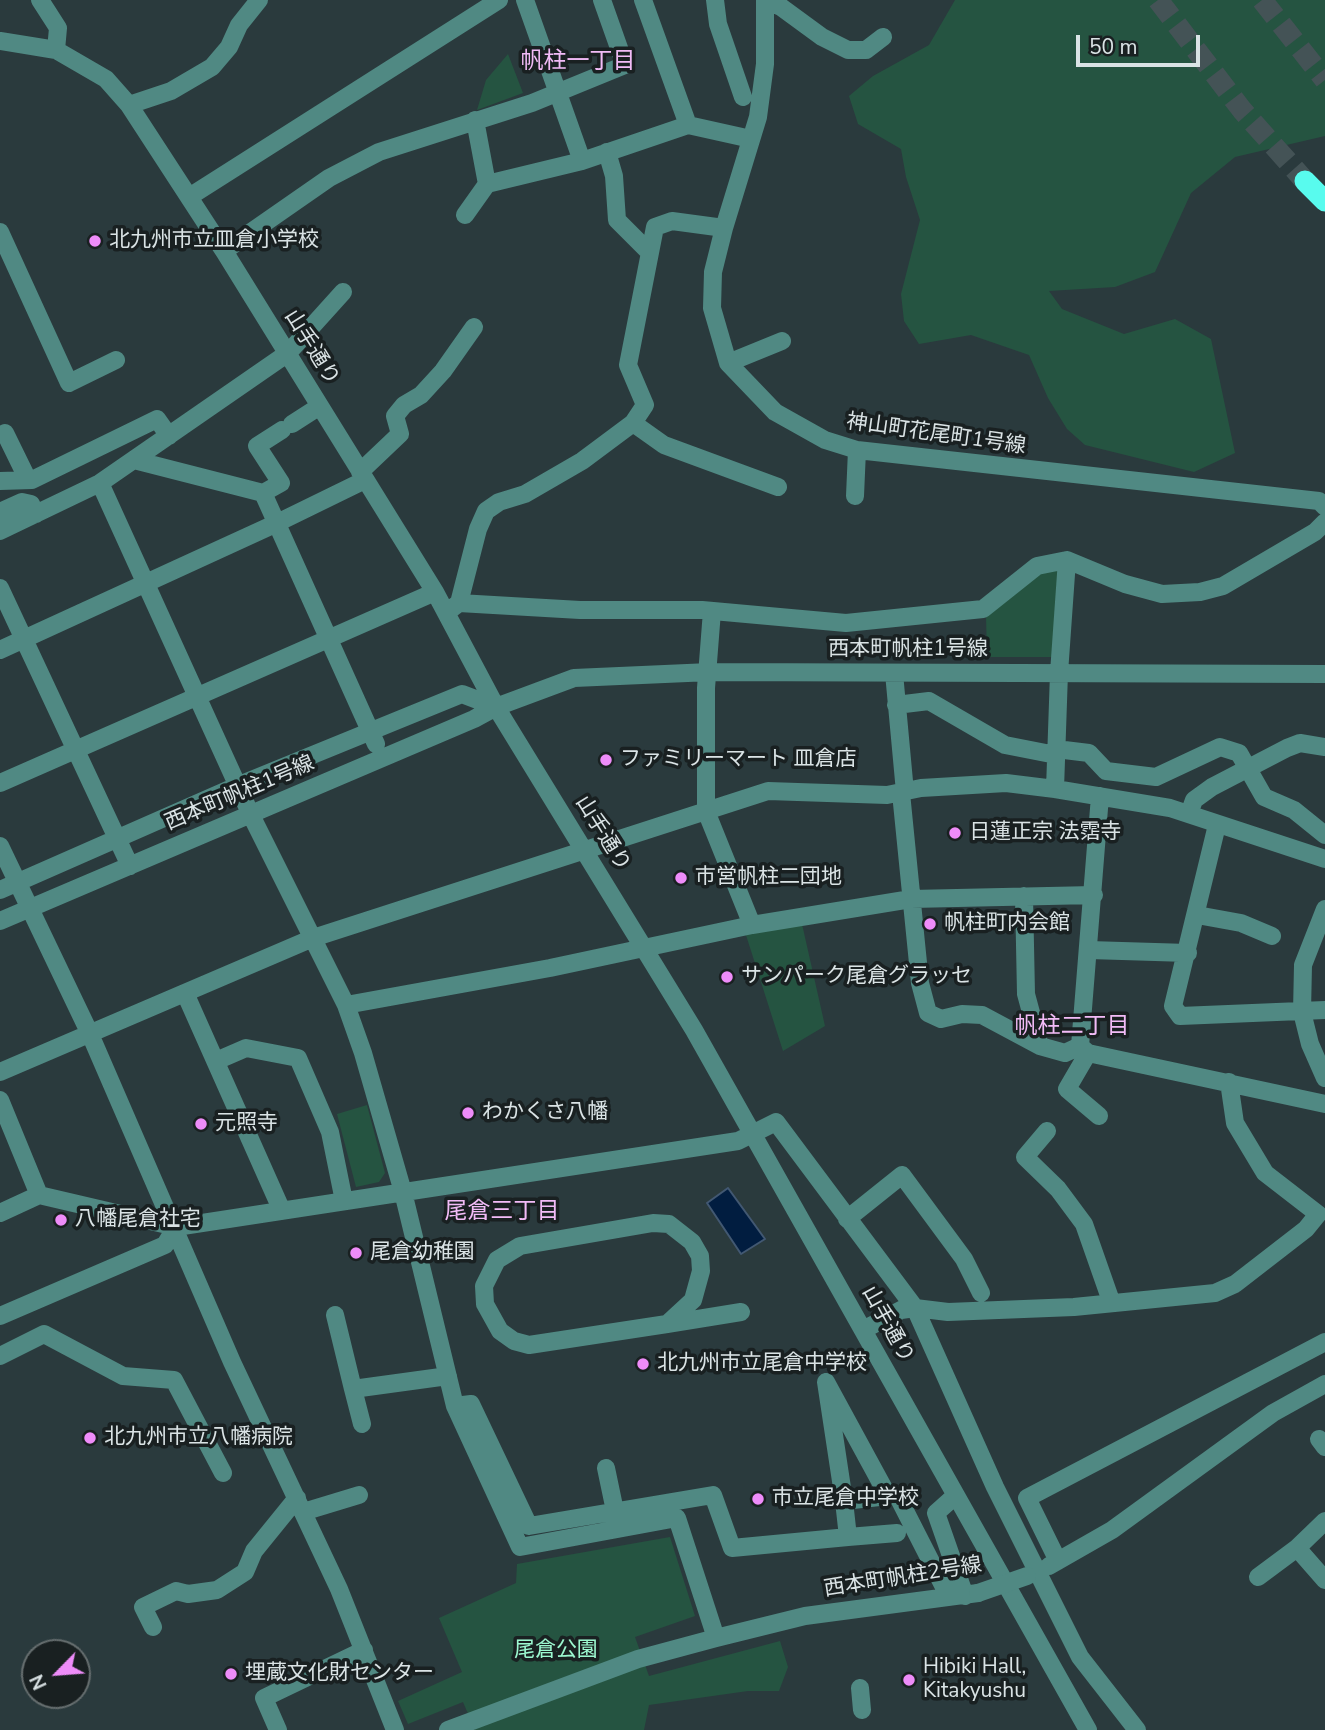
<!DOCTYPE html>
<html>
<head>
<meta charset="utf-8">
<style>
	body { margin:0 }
	#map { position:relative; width:1325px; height:1730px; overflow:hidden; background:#2a3a3d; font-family:"Nunito Sans",sans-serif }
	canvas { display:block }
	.north { position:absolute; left:21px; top:1639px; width:70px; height:70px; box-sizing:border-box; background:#192021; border:2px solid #666e6f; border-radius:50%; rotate:245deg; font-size:19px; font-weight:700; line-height:28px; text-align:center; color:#dae3e5 }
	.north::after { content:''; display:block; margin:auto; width:24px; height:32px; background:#ee8cf9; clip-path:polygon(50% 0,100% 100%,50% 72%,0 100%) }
	.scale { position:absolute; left:1076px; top:35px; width:124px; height:32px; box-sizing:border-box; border:4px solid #dae3e5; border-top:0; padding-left:9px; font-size:21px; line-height:24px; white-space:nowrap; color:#dae3e5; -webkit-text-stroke:5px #192021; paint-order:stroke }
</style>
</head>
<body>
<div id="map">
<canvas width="1325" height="1730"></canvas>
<div class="north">N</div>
<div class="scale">50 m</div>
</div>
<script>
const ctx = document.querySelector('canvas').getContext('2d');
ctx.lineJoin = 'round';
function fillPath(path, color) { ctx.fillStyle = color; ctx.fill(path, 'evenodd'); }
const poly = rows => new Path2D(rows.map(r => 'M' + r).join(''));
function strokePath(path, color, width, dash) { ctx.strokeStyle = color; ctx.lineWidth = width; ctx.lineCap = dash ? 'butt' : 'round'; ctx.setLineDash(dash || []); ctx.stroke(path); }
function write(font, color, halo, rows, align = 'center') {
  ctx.font = font + ' "Nunito Sans","Noto Sans JP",sans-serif'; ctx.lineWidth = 7; ctx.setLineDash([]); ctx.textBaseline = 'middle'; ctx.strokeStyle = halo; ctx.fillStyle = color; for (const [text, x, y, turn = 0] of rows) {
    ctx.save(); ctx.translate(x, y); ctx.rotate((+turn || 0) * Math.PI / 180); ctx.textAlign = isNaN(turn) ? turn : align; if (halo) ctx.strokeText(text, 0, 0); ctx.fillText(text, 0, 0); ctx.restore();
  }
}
fillPath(poly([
	[955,0,1325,0,1325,136,1235,157,1191,193,1155,272,1115,287,1049,291,1062,309,1124,334,1175,319,1211,339,1235,453,1194,472,1085,445,1067,429,1048,398,1029,355,971,335,919,344,904,321,901,294,920,220,906,177,901,149,858,124,849,96,873,76,929,45],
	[508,54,523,93,477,110,486,80],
	[1058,569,1052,657,987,657,986,615,1039,572],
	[802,924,825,1026,783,1051,745,932],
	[367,1105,385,1173,379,1182,356,1187,337,1114],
	[670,1537,695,1616,635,1637,649,1676,780,1641,788,1667,779,1691,748,1691,649,1705,644,1730,475,1730,463,1702,408,1724,398,1701,462,1672,439,1618,516,1583,517,1564]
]), '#255441');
const water = poly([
	[728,1188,765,1239,741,1254,707,1203,728,1188]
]);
fillPath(water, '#011d40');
strokePath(water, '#425872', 2);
strokePath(poly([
	[1158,0,1242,110,1305,181],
	[1262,0,1325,80]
]), '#445356', 21, [21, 10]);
strokePath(poly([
	[40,0,58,28,56,50],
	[525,0,582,161],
	[643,0,688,125,751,139],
	[715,0,718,24,743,97],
	[765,0,765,64,758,117,724,228,713,272,712,308,728,363,775,412,825,440,857,450,1319,501,1325,507],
	[765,0,781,7,822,37,848,50,866,50,883,37],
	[0,41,56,50,106,79,129,105,224,251,435,592,496,707,694,1030,1088,1730],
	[129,105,171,91,212,67,229,47,239,25,259,0],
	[607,152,614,176,617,220,650,253],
	[487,184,582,161,688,125],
	[189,197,499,0],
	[465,215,487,184,475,120],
	[0,232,69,383,116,360],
	[224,251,329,178,379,152,532,103,625,65,602,0],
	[728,363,782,341],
	[633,423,664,445,778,487],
	[292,424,320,406],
	[5,433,28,480],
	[134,460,263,493,281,483,257,446,282,430],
	[360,472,400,434,395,416,404,405,421,395,443,371,474,327],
	[0,481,32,480,157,419,169,436],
	[100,483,251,815,346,1005,363,1053,403,1192,455,1406,520,1547,677,1518,716,1638],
	[263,493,376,744],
	[855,496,857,450],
	[0,512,22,502,31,504,36,514],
	[0,531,100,483,288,353,343,292],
	[0,588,130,866],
	[459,603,478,529,486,511,499,502,525,494,582,461,633,423,645,405,628,365,655,227,672,221,724,228],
	[712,611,706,688,706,811,752,925],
	[447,612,459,603,580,610,702,610,846,623,983,609,1037,566,1067,560,1125,584,1162,594,1200,592,1223,586,1315,532,1325,522],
	[0,650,277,523,365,480],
	[894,673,905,792],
	[896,705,929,701,1005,745,1056,755],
	[1056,749,1089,753,1106,771,1156,777,1220,747,1239,753,1264,797,1294,810,1325,835],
	[0,783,435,592],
	[1055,789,1059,673,1067,560],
	[901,793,920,983,928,1013,941,1019,962,1014,982,1015,1040,1046,1065,1053,1080,1046],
	[1100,796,1080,1046,1088,1053,1325,1104],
	[1189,814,1194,800,1212,787,1287,748,1300,743,1325,747],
	[1217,825,1173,1006,1180,1016,1325,1010],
	[0,846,90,1034,232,1362,339,1589,395,1730],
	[0,890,239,785,462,694,496,707],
	[1024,896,1026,994,1040,1046],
	[1325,909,1303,965,1302,1012,1310,1044,1325,1078],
	[1197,915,1241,923,1272,936],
	[0,921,474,719,496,707,574,678,710,672,1325,674],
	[1089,950,1188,953],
	[185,993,282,1211],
	[346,1005,550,968,752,925,911,899,1094,895],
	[1088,1053,1067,1089,1099,1116],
	[216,1061,246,1048,298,1058,330,1132,344,1201],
	[0,1072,313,938,768,791,887,795,921,788,1006,783,1055,789,1170,808,1325,859],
	[0,1100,39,1195],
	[1047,1131,1025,1157,1058,1189,1084,1224,1111,1301],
	[0,1213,39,1195,176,1227,738,1141,776,1122,915,1308,995,1487,1080,1657,1137,1730],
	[847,1219,902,1175,964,1259,981,1293],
	[335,1315,353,1389,448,1376],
	[0,1316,165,1245,176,1227],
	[667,1324,693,1300,701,1271,700,1256,692,1242,669,1224,653,1223,520,1246,497,1260,484,1286,485,1304,500,1331,514,1341,529,1345,667,1324,741,1312],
	[863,1330,901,1310,915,1308,948,1312,1074,1307,1215,1293,1235,1284,1306,1229,1318,1214,1265,1173,1235,1123,1229,1082],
	[0,1356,44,1334,123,1376,174,1380,223,1473],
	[353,1389,362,1424],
	[455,1406,471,1404,529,1526,713,1495,732,1548,848,1537],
	[1319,1439,1325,1447],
	[606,1468,615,1511],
	[955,1496,936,1513,965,1596],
	[844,1501,826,1382,888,1496],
	[303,1512,359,1495],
	[897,1533,848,1537,844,1501,897,1495,949,1597],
	[1297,1548,1325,1580],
	[1058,1561,1027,1498,1325,1342],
	[1049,1566,1112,1530,1273,1413,1325,1384],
	[1258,1577,1297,1548,1325,1521],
	[153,1627,143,1607,176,1591,188,1594,217,1590,245,1572,254,1551,297,1498],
	[860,1688,862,1710],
	[278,1730,264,1698,364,1650],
	[448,1730,638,1659,716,1638,805,1616,978,1593]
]), '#508983', 18);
strokePath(poly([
	[1305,181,1325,201]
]), '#58fbee', 21);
strokePath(poly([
	[978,1593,1027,1576]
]), '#508983', 18);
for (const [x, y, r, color] of [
	[95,241,7,"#ee8cf9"],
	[606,760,7,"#ee8cf9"],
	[955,833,7,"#ee8cf9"],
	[681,878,7,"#ee8cf9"],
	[930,924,7,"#ee8cf9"],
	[727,977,7,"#ee8cf9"],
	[468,1113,7,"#ee8cf9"],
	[201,1124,7,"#ee8cf9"],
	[61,1220,7,"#ee8cf9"],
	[356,1253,7,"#ee8cf9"],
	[643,1364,7,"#ee8cf9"],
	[90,1438,7,"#ee8cf9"],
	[758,1499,7,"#ee8cf9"],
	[231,1674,7,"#ee8cf9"],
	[909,1680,7,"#ee8cf9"]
]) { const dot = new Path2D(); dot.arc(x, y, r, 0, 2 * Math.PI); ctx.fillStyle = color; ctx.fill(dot); strokePath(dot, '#192021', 2.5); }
write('21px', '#dae3e5', '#192021', [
	["北九州市立皿倉小学校",109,241],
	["ファミリーマート 皿倉店",620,760],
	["日蓮正宗 法霑寺",969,833],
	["市営帆柱二団地",695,878],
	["帆柱町内会館",944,924],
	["サンパーク尾倉グラッセ",741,977],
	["わかくさ八幡",482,1113],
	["元照寺",215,1124],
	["八幡尾倉社宅",75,1220],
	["尾倉幼稚園",370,1253],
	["北九州市立尾倉中学校",657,1364],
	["北九州市立八幡病院",104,1438],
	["市立尾倉中学校",772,1499],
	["Hibiki Hall,",923,1668],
	["Kitakyushu",923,1692],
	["埋蔵文化財センター",245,1674]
], 'left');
write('21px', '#dae3e5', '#192021', [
	["山手通り",311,348,58],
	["神山町花尾町1号線",936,435,8],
	["西本町帆柱1号線",908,650],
	["西本町帆柱1号線",240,794,-23],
	["山手通り",602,834,58],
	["山手通り",887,1325,61],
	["西本町帆柱2号線",903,1578,-9]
]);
write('21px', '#9cf8d0', '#192021', [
	["尾倉公園",556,1651]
]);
write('23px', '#f2bbf7', '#192021', [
	["帆柱一丁目",578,62],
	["帆柱二丁目",1072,1027],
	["尾倉三丁目",502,1212]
]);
</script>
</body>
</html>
